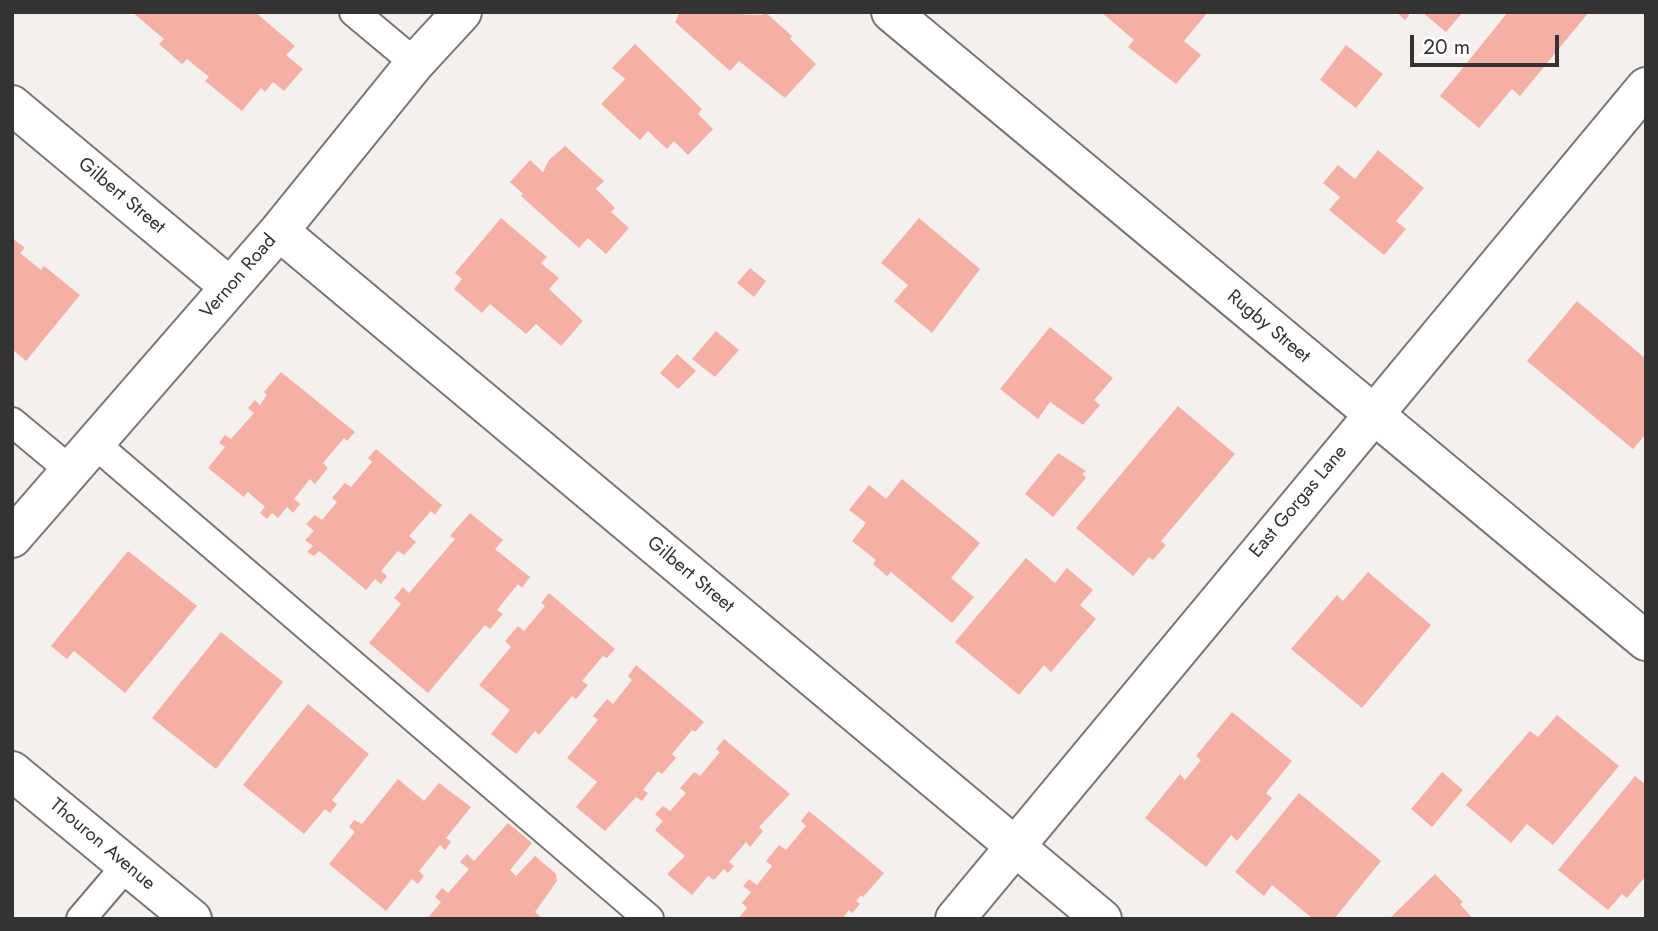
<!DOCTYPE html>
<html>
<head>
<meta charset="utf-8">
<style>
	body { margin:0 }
	#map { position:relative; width:1658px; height:931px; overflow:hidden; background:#f5efee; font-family:Jost,sans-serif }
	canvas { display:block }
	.frame { position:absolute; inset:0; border:14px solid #353232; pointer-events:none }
	.scale { position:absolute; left:1410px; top:35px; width:149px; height:32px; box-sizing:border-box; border:4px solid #353232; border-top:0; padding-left:9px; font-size:21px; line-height:24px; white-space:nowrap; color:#353232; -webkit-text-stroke:5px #fff; paint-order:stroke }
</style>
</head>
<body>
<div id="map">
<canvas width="1658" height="931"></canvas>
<div class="frame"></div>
<div class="scale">20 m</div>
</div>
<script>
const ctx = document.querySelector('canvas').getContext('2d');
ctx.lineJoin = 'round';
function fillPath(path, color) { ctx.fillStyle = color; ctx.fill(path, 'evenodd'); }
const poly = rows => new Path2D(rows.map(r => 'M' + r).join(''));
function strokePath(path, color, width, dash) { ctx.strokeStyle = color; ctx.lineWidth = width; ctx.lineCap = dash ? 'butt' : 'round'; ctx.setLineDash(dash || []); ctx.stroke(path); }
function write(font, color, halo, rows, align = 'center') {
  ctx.font = font + ' Jost,sans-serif'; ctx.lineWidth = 5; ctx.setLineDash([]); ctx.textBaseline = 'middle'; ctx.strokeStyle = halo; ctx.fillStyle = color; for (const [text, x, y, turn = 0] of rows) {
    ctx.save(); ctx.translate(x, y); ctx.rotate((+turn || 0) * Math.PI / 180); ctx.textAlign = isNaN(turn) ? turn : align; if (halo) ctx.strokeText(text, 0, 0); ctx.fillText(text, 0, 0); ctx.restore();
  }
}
fillPath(poly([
	[132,12,255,12,295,46,286,55,303,69,284,91,273,82,265,92,261,88,242,111,205,81,209,77,187,59,182,64,159,44,164,39],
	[680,12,762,15,765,12,792,36,790,39,816,64,785,98,739,61,730,71,675,22],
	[1101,12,1208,12,1184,41,1201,55,1176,84,1128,47,1134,40],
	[1396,12,1411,12,1405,20],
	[1422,12,1463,12,1446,32],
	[1508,12,1589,12,1520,96,1512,89,1479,128,1440,96],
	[635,44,702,109,698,114,713,129,688,155,674,141,667,149,648,131,640,140,601,104,625,79,612,68],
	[1346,45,1383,74,1356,108,1320,80],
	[565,146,604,181,596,189,615,208,611,212,629,228,606,254,588,238,579,248,521,196,523,194,510,182,530,160,543,172,549,160],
	[1378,150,1424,188,1396,221,1406,229,1384,255,1329,210,1340,197,1323,183,1338,165,1355,179],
	[501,218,547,257,541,263,559,278,549,289,583,321,561,346,536,324,526,334,490,304,482,313,454,289,462,279,455,273],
	[919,218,980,269,932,333,894,301,908,285,881,263],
	[12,238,25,248,20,253,41,270,44,266,80,295,26,361,12,349],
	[750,268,766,281,754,297,737,283],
	[1577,301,1646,359,1646,434,1633,449,1527,361],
	[1050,327,1113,378,1094,400,1100,405,1083,425,1050,402,1038,419,1000,389],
	[716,331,739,350,715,377,692,359],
	[677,354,696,371,678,389,660,373],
	[281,372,355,432,347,441,344,438,323,463,328,468,315,484,310,479,294,499,300,504,293,513,287,507,278,518,272,513,267,519,260,513,265,507,248,492,244,497,208,468,225,447,219,443,225,435,231,439,254,413,248,408,255,400,260,405,267,395,264,392],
	[1178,406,1235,454,1161,541,1166,545,1153,560,1149,557,1133,576,1076,528],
	[376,449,442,505,435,515,431,511,409,536,416,542,404,555,398,551,381,571,387,576,381,584,375,579,366,590,319,551,314,556,307,552,313,546,305,540,314,531,306,524,315,515,322,520,337,502,332,498,345,483,351,487,372,462,368,458],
	[1058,453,1086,471,1082,474,1086,478,1053,517,1025,494],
	[902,479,980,543,951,578,974,597,952,623,891,572,887,576,873,564,876,560,852,541,866,523,849,510,869,485,886,499],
	[470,513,503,540,495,549,530,577,522,588,518,584,497,610,503,614,490,629,485,625,428,693,369,643,401,604,394,598,403,587,409,593,455,539,450,536],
	[128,551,197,606,125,693,74,651,67,659,51,646],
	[1026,558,1055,583,1067,568,1093,590,1080,605,1096,619,1051,672,1044,665,1019,695,955,642],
	[1368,572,1431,625,1362,708,1291,649,1337,595,1343,601],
	[549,593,615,649,607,658,603,656,582,681,588,685,576,699,572,696,539,735,535,731,516,754,491,734,510,710,479,685,511,647,505,641,518,626,524,631,545,606,541,603],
	[221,632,283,682,216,769,152,718],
	[636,665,704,722,695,732,692,730,672,754,676,758,662,774,658,771,643,790,648,793,642,801,636,797,605,831,576,807,597,782,567,758,598,720,593,716,607,699,613,704,632,680,628,676],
	[308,704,369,754,332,800,337,804,330,813,325,809,304,834,243,785],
	[1232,712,1292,761,1266,793,1272,798,1237,841,1231,835,1206,867,1145,818,1180,774,1185,780,1201,760,1196,756],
	[1557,715,1619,766,1553,845,1527,824,1511,843,1466,805,1530,731,1538,737],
	[724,739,790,794,759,827,763,831,750,847,746,842,729,862,734,866,728,873,724,869,714,880,708,876,692,895,667,874,685,856,655,830,663,821,655,814,663,806,670,811,686,793,680,788,694,772,700,776,720,752,716,749],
	[1442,772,1463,790,1432,827,1411,809],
	[1635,776,1646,785,1646,876,1627,898,1622,894,1608,910,1558,870],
	[398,779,424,801,439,783,471,807,446,838,451,842,445,850,440,845,419,871,424,876,418,884,412,879,386,911,329,864,355,832,349,827,354,820,362,824],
	[1299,793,1381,861,1334,919,1313,919,1272,885,1264,896,1235,872],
	[809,811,884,873,863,897,861,895,856,901,860,904,852,913,849,910,842,919,738,919,747,908,742,903,751,892,743,886,749,879,757,885,772,866,766,861,779,845,786,850,806,826,801,821],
	[508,823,532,843,510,870,516,876,535,856,556,874,557,881,535,912,541,917,427,919,441,902,435,897,442,888,448,893,469,869,460,862,467,854,474,861],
	[1435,874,1463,902,1460,904,1473,919,1389,919]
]), '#f5b0a6');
const service = poly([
	[354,12,415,63],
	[12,422,71,471],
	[95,444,649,919],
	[81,919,127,865]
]);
const minor = poly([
	[891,12,1646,641],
	[12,105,230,287],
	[279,231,1102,919],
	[12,538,279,231,415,63,462,12],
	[12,771,192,919],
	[955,919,1646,87]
]);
strokePath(service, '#7b7675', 32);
strokePath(minor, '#7b7675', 42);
strokePath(service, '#fff', 28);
strokePath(minor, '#fff', 38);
write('19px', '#353232', '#fff', [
	["Gilbert Street",121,196,40],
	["Vernon Road",239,277,-49],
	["Rugby Street",1268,327,40],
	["East Gorgas Lane",1299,502,-50],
	["Gilbert Street",690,575,40],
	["Thouron Avenue",102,845,40]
]);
</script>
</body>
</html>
